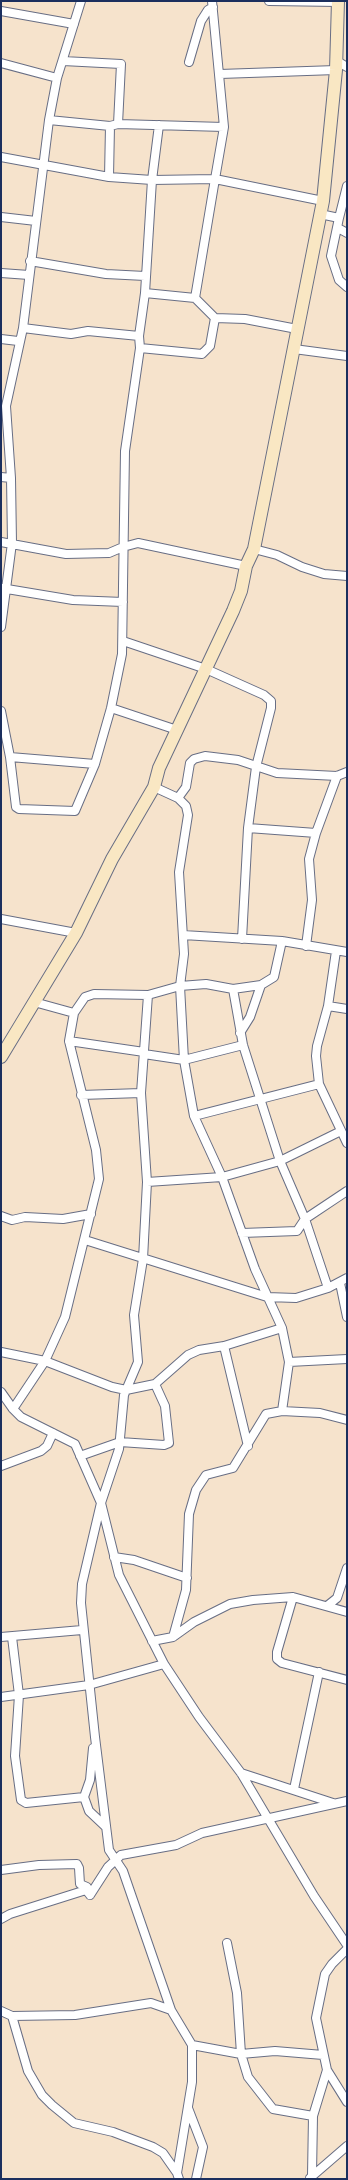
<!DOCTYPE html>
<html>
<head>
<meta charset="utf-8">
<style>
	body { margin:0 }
	#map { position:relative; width:348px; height:2180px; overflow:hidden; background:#f6e3cc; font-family:"Gentium Book Plus",serif }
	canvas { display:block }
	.frame { position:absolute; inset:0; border:2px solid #1b2f5e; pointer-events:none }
</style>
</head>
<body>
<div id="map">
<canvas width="348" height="2180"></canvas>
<div class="frame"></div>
</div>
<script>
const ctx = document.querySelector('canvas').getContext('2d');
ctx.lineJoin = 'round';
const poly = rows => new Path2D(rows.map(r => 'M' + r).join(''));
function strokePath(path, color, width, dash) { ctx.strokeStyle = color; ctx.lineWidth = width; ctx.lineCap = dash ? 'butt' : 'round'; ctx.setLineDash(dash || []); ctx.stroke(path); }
const street = poly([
	[212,1,224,127,215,179,323,201],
	[269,1,339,2],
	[1,11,74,24],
	[63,61,121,64,118,124,224,127],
	[337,61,347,67],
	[189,62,201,21,208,10,213,7],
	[1,63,57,78],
	[220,74,336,70],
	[49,120,110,126,118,124],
	[1,157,109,177,152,180,215,179,195,298],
	[109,177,110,126],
	[320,214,339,218,347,186],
	[1,217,36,221],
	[339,218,331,256,339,280,347,287],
	[338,228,347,233],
	[30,261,106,274,145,276],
	[1,273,29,275],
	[145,293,152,180,159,125],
	[23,328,71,334,88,331,139,336],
	[1,339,18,341],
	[140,348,202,354,210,346,215,318,245,319,297,329],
	[294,349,347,356],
	[1,477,11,478],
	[1,542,66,554,109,553,123,547,138,543,246,566],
	[254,549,277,555,302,567,324,574,347,576],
	[1,588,73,600,123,602],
	[1,627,12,543,11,478,6,406,23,328,49,120,57,78,81,1],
	[123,641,206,669,264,695,271,701,271,708,256,767,248,828,242,939],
	[111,708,177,730],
	[1,711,10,757,16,807,19,809,75,811,95,764,111,708,122,654,125,451,140,348,139,336,145,293,195,298,215,318],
	[10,757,95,764],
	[154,787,178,798,186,787,190,763,194,759,205,756,238,760,277,773,337,776,347,772],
	[248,828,316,833],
	[1,919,76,933],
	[183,935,282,941,347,952],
	[306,946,312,900,309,859,316,833,337,776],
	[336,951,328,1006,317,1046,316,1056,319,1084,347,1143],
	[233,989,243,1045,280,1161,305,1219,328,1288],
	[148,995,141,1093,147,1182,143,1259,134,1315,138,1362,124,1395,119,1449,101,1503,82,1584,81,1603,95,1737,109,1850,123,1871,171,2010],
	[34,1002,74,1013,85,997,94,994,148,995,180,986,206,984,233,989,261,985],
	[328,1006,347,1009],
	[240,1033,250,1017,261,985,274,977,282,941],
	[69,1041,144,1052],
	[144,1054,184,1060,243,1045],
	[81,1095,141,1093],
	[194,1116,319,1084],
	[147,1182,222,1177,280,1161,341,1131],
	[1,1216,12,1220,25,1217,63,1219,91,1214],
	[242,1233,297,1231,305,1219,347,1191],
	[85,1240,267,1297,296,1298,328,1288,347,1278],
	[340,1283,347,1317],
	[224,1346,248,1446],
	[1,1352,45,1361,112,1387,126,1390,155,1384,188,1355,199,1350,224,1346,282,1328],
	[289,1362,347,1359],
	[1,1392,13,1409,21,1417,75,1444,101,1503,119,1575,164,1664,199,1717,241,1773,314,1896,347,1945],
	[13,1409,45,1361,65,1317,99,1179,96,1150,69,1041,74,1013],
	[282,1411,320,1413,347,1420],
	[80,1456,120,1442,164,1445,169,1443,165,1406,155,1384],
	[1,1466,41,1451,47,1446,53,1433],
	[114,1557,134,1560,187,1578],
	[293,1597,277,1652,277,1659,282,1663,347,1680],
	[327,1606,337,1598,347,1568],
	[1,1637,82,1630],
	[12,1637,19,1695,15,1756,21,1800,26,1803,84,1797,89,1811,106,1827],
	[173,1637,186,1590,189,1514,196,1490,206,1475,233,1468,266,1414,282,1411,289,1362,282,1328,255,1269,222,1177,194,1116,184,1060,180,986,184,954,179,872,188,815,186,806,178,798],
	[152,1641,173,1637,194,1622,230,1604,253,1600,293,1597,347,1612],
	[1,1697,89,1685,164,1664],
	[241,1773,333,1803],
	[294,1789,319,1672],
	[84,1797,90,1780,93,1748],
	[1,1870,39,1865,77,1864,79,1868,80,1884,87,1887,90,1895],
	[90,1895,108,1867,121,1855,176,1845,202,1833,347,1801],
	[1,1919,10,1914,86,1890,90,1895],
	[227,1943,237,1993,241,2054,248,2077,273,2109,313,2116],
	[347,1949,332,1964,325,1974,316,2018,327,2070,347,2102],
	[1,2011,12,2016,75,2015,151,2003,171,2010,192,2045,241,2054,275,2051,323,2055],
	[12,2016,28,2071,42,2095,52,2105,74,2123,113,2132,153,2147,163,2153,177,2173],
	[188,2108,203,2147,196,2179],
	[312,2175,313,2116,327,2070],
	[310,2178,347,2146],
	[179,2179,177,2173,192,2082,192,2045]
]);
const secondary = poly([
	[1,1057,76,933,112,859,154,787,159,768,233,611,241,591,246,566,254,549,323,201,336,70,338,1]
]);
strokePath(street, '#686e84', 10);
strokePath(secondary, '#686e84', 14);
strokePath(street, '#fff', 8);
strokePath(secondary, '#f9e7c3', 12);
</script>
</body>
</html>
